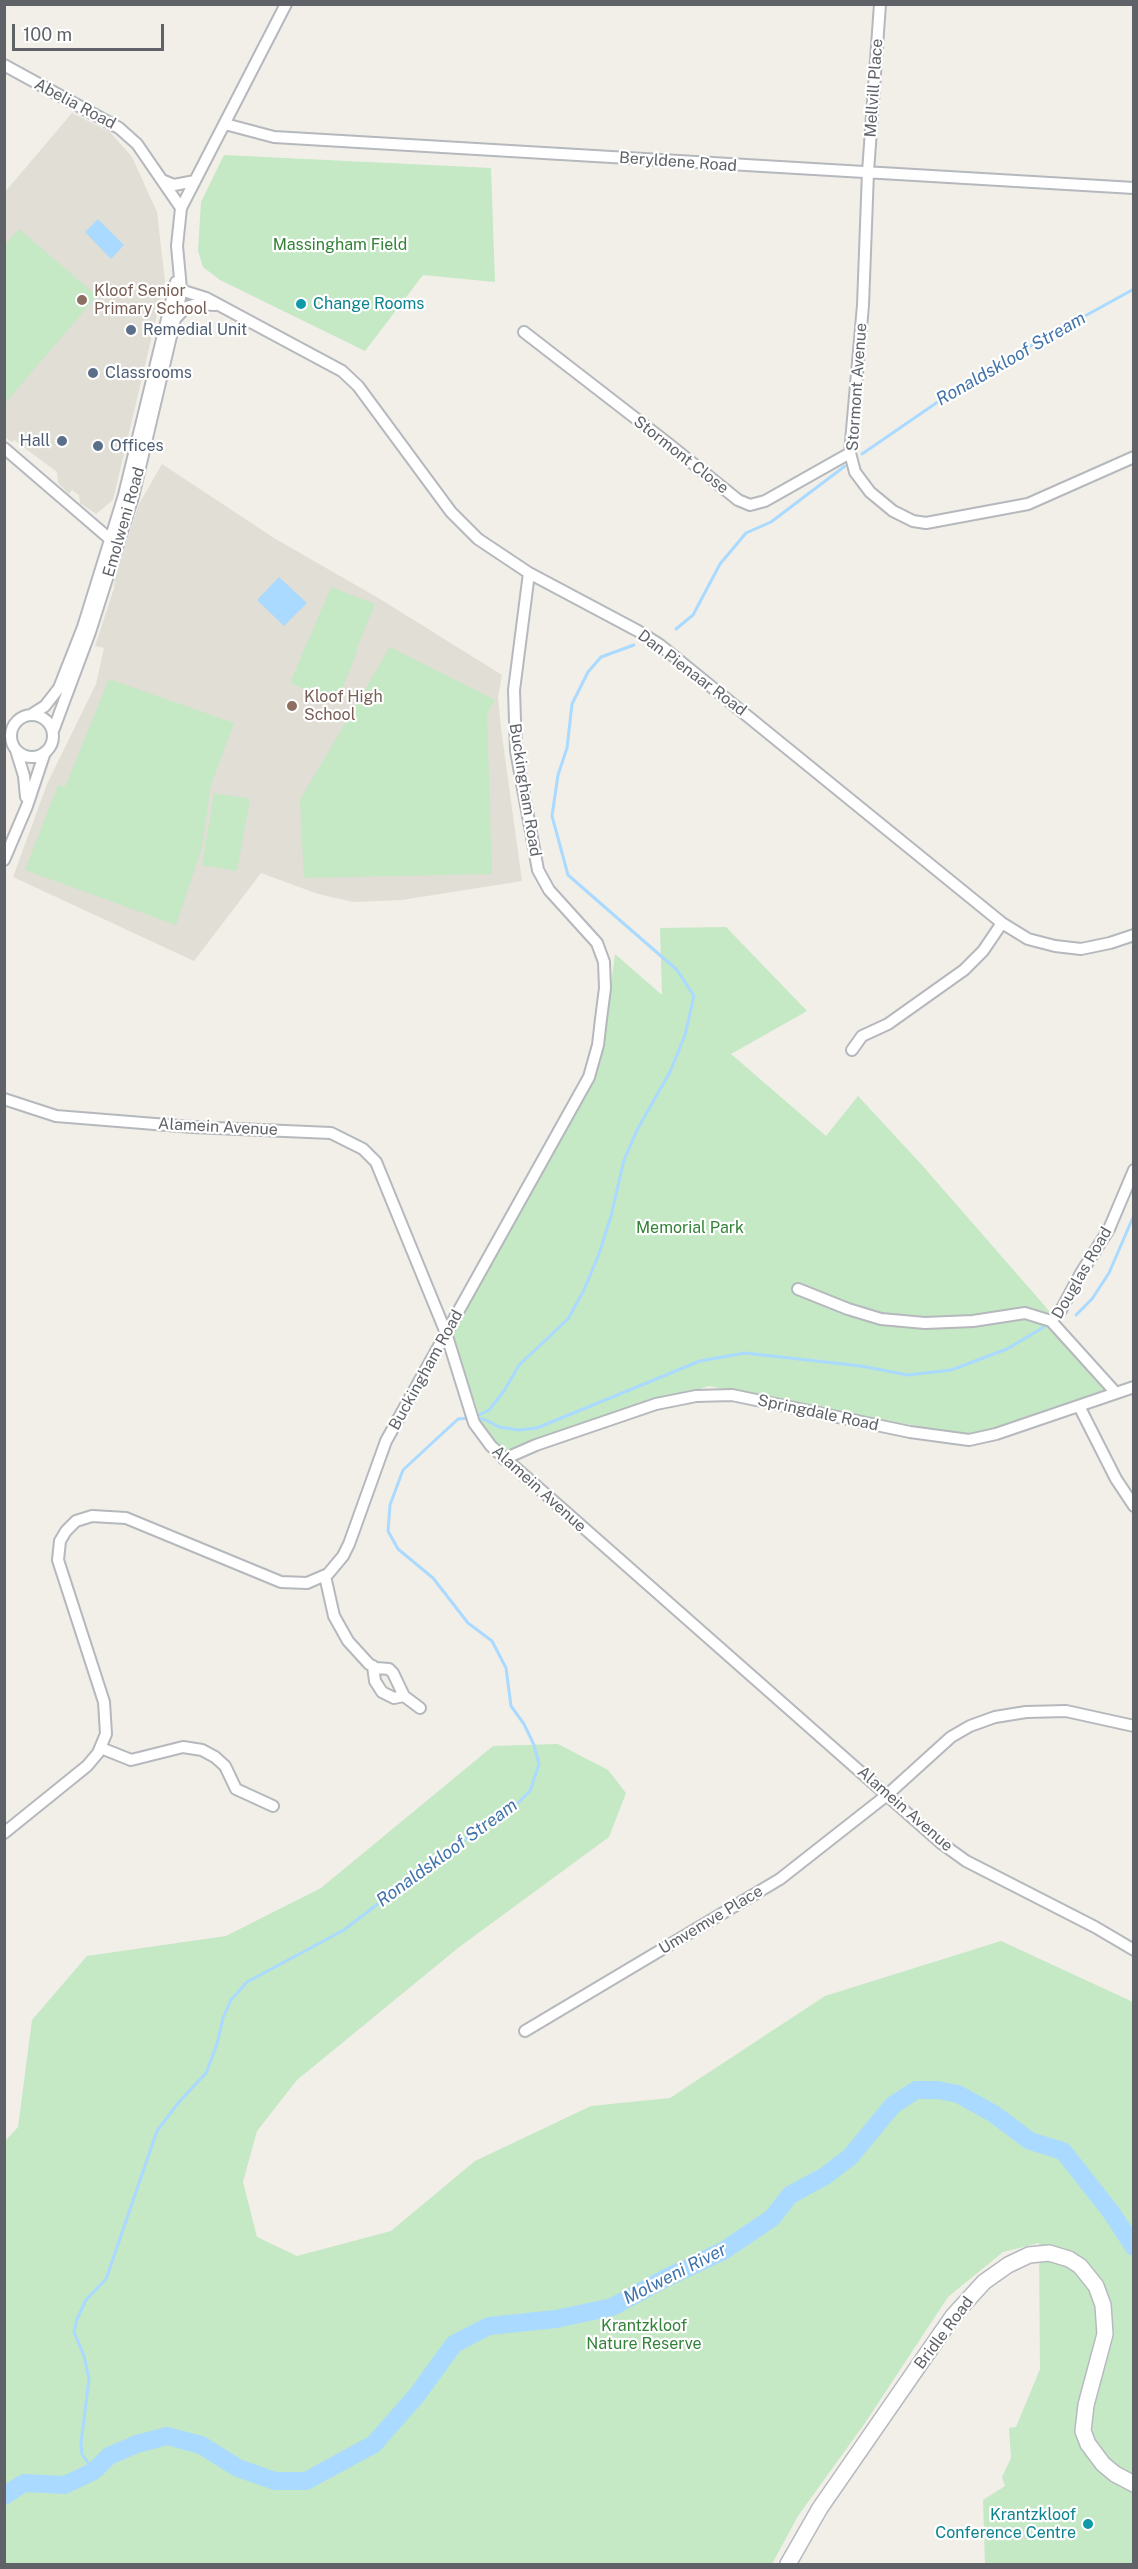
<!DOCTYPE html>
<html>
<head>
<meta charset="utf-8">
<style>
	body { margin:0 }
	#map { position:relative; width:1138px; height:2569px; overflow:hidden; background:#f1efe8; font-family:"Public Sans",sans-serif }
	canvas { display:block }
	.frame { position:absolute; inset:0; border:6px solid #5f6368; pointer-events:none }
	.scale { position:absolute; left:12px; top:24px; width:152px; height:27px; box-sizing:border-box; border:3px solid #5f6368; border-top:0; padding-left:8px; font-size:18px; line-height:21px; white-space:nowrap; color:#5f6368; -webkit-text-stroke:4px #fff; paint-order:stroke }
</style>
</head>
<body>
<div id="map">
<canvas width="1138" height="2569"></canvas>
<div class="frame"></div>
<div class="scale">100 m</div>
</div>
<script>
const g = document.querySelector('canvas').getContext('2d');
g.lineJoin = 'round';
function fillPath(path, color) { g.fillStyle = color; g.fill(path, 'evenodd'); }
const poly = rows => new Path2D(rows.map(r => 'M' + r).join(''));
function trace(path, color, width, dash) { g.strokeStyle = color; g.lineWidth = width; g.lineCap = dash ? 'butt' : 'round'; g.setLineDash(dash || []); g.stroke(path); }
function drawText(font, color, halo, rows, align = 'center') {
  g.font = font + ' "Public Sans",sans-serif'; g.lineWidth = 4.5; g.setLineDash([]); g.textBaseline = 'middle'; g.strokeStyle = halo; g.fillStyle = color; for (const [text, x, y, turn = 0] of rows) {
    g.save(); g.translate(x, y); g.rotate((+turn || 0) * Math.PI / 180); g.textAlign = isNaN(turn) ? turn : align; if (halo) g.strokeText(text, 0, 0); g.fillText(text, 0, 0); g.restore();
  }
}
fillPath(poly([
	[72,113,110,132,132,157,157,212,165,281,113,500,96,514,80,503,79,495,72,490,69,494,58,483,57,472,14,440,12,442,5,437,5,192],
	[162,464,274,538,380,599,502,675,498,697,501,728,522,881,402,900,353,902,318,894,261,873,194,961,13,877,47,784,96,684,104,648,95,646,114,588,115,576,139,504]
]), '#e1ded6');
fillPath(poly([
	[224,155,491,168,495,282,423,275,365,351,220,280,203,267,198,251,201,202],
	[19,229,97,296,5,403,5,245],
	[331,587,375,604,357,648,352,646,358,649,337,702,290,683],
	[390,647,495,700,487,714,492,874,304,878,300,800],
	[109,679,234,723,211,785,202,848,176,925,25,870,58,785,65,787],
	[214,793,250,799,237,871,202,865],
	[726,927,807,1011,731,1054,826,1136,858,1096,921,1164,1044,1305,1111,1388,974,1437,709,1386,516,1449,500,1450,490,1446,451,1333,601,1061,615,954,662,995,660,928],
	[558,1744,608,1770,626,1793,609,1837,458,1948,297,2080,257,2131,243,2182,257,2237,297,2256,391,2231,475,2161,591,2106,670,2098,825,1996,1001,1941,1133,2002,1133,2564,985,2564,983,2500,1005,2486,1002,2477,1011,2458,1009,2428,1016,2427,1040,2369,1039,2243,1003,2252,948,2297,865,2423,798,2516,772,2564,5,2564,4,2142,18,2127,32,2020,87,1956,226,1936,321,1888,493,1746]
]), '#c5e8c5');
fillPath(poly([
	[98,219,124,245,111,259,85,232],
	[279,577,307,603,284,626,257,600]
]), '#aadaff');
trace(poly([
	[862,454,974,377,1134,289],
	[676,629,693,615,720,564,746,533,771,522,845,466],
	[1076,1315,1092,1299,1109,1273,1134,1215],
	[475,1417,489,1410,504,1391,519,1365,568,1319,583,1292,599,1254,611,1216,624,1160,637,1130,670,1072,685,1035,694,996,677,970,568,875,552,816,558,775,567,748,572,704,588,672,601,657,634,645],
	[474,1418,486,1420,499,1427,518,1430,537,1428,700,1361,745,1353,861,1366,908,1375,951,1370,1007,1349,1044,1327],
	[94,2471,82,2454,81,2443,89,2379,84,2356,74,2332,77,2319,86,2300,106,2279,157,2131,179,2102,206,2073,217,2044,223,2018,231,2000,247,1982,344,1930,415,1875,472,1834,509,1812,530,1791,539,1764,534,1745,524,1724,511,1706,506,1668,492,1641,468,1623,433,1578,398,1549,388,1531,390,1505,403,1470,458,1419,469,1418]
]), '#aadaff', 3);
trace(poly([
	[4,2496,24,2483,65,2485,94,2471,109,2456,137,2444,167,2436,201,2445,238,2468,275,2481,306,2481,374,2444,417,2395,454,2344,489,2326,556,2319,612,2307,666,2278,723,2251,772,2218,790,2195,825,2176,850,2157,893,2105,916,2090,937,2090,958,2094,994,2114,1030,2141,1063,2151,1111,2212,1134,2247]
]), '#aadaff', 18);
const street = poly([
	[880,4,868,172,863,305,850,453,855,472,870,492,893,511,913,521,926,523,1028,504,1134,457],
	[4,65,119,128,137,144,181,208],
	[225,124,274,137,1134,188],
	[162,180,174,185,195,181],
	[174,288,206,298,342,371,358,386,451,512,478,539,529,573,638,631,660,645,1002,923,1028,939,1055,946,1081,949,1110,943,1134,935],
	[176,318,186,307,197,304,215,305],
	[524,332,670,445,738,500,750,505,765,501,850,453],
	[4,448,111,540],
	[31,715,45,706,59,688,83,627,124,495,176,282],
	'11 736a21 21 0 1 1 42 0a21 21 0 1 1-42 0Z',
	[53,731,90,632,133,497,180,298,181,289,177,246,181,208,286,4],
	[16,750,24,776,26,797],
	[4,860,27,806,45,752],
	[852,1050,862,1036,888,1024,964,970,983,951,1002,923],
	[4,1099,56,1116,192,1127,331,1133,363,1149,376,1162,446,1333,474,1423,491,1446,941,1843,966,1861,1095,1927,1134,1950],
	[798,1289,848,1309,881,1319,925,1323,973,1321,1025,1313,1051,1321],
	[1116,1393,1051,1321,1061,1310,1081,1273,1109,1229,1134,1170],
	[1079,1406,1116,1479,1134,1506],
	[504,1459,536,1445,656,1404,696,1396,732,1395,910,1432,969,1440,996,1434,1134,1387],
	[325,1576,334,1616,348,1641,369,1664,376,1668,389,1669,393,1673,404,1696,420,1708],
	[373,1666,375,1681,382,1692,394,1698,404,1696],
	[101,1748,131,1760,183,1747,202,1750,215,1757,225,1766,236,1789,273,1806],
	[4,1833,87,1766,98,1753,106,1734,104,1702,58,1560,60,1541,66,1531,76,1521,92,1516,126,1518,281,1582,307,1583,328,1574,343,1556,349,1544,386,1441,589,1077,598,1045,601,1019,605,988,604,962,597,943,549,890,538,870,516,751,514,690,529,573],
	[525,2031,780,1879,887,1795,951,1737,970,1726,995,1717,1026,1712,1066,1711,1134,1726]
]);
const secondary = poly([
	[788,2564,820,2508,953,2316,984,2282,1008,2265,1029,2255,1049,2253,1069,2259,1080,2266,1096,2286,1103,2305,1105,2334,1086,2405,1083,2431,1088,2444,1103,2464,1115,2474,1134,2484]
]);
trace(street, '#b5b8bc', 14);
trace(secondary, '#b6babf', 18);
trace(street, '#fff', 10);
trace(secondary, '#fff', 15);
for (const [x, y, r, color] of [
	[82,300,6,"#8d6e63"],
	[301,304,6,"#0f9aa8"],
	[131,330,6,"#5c6f8a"],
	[93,373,6,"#5c6f8a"],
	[62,441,6,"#5c6f8a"],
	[98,446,6,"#5c6f8a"],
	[292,706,6,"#8d6e63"],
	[1088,2524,6,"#0f9aa8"]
]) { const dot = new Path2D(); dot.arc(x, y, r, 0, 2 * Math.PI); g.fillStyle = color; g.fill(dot); trace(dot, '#fff', 2); }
drawText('16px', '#5f6368', '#fff', [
	["Mellvill Place",874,88,-86],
	["Abelia Road",75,104,28],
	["Beryldene Road",678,162,4],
	["Stormont Avenue",857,387,-86],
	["Stormont Close",681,455,38],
	["Emolweni Road",124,522,-74],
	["Dan Pienaar Road",692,673,37],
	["Buckingham Road",525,790,81],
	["Alamein Avenue",218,1127,3],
	["Douglas Road",1082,1273,-60],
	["Buckingham Road",426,1370,-61],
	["Springdale Road",818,1413,12],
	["Alamein Avenue",539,1489,42],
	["Alamein Avenue",905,1809,41],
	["Umvemve Place",711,1920,-31],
	["Bridle Road",944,2333,-53]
]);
drawText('16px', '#348238', '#fff', [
	["Massingham Field",340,245],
	["Memorial Park",690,1228],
	["Krantzkloof",644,2326],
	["Nature Reserve",644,2344]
]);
drawText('16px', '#785e54', '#fff', [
	["Kloof Senior",94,291],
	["Primary School",94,309],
	["Kloof High",304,697],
	["School",304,715]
], 'left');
drawText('16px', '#0d838f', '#fff', [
	["Change Rooms",313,304],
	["Krantzkloof",1076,2515,"right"],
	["Conference Centre",1076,2533,"right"]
], 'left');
drawText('16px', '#4e5e75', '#fff', [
	["Remedial Unit",143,330],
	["Classrooms",105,373],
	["Hall",50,441,"right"],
	["Offices",110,446]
], 'left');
drawText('italic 18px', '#4174aa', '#fff', [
	["Ronaldskloof Stream",1011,359,-30],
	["Ronaldskloof Stream",447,1853,-36],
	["Molweni River",675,2274,-27]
]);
</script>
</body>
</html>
